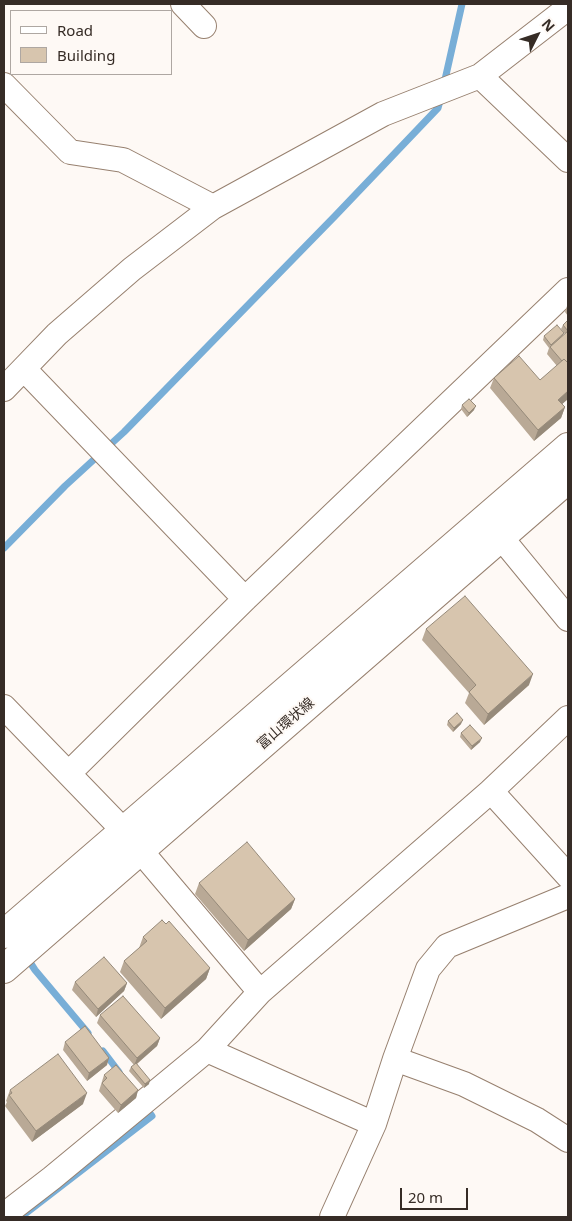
<!DOCTYPE html>
<html>
<head>
<meta charset="utf-8">
<style>
	body { margin:0 }
	#map { position:relative; width:572px; height:1221px; overflow:hidden; background:#fef9f5; font-family:"Noto Sans",sans-serif }
	canvas { display:block }
	.frame { position:absolute; inset:0; border:5px solid #362c26; pointer-events:none }
	.legend { position:absolute; left:10px; top:10px; width:162px; height:65px; box-sizing:border-box; background:#fef9f5; border:1px solid #aea7a2; margin:0; padding:6px 9px; list-style:none; font-size:15px; color:#362c26 }
	.legend li { display:flex; align-items:center; gap:10px; height:25px }
	.legend b { width:25px; border:1px solid #aea7a2 }
	.north { position:absolute; left:512px; top:10px; width:50px; height:50px; -webkit-text-stroke:4px #fef9f5; paint-order:stroke; rotate:49deg; font-size:14px; font-weight:700; line-height:20px; text-align:center; color:#362c26 }
	.north::after { content:''; display:block; margin:auto; width:18px; height:22px; background:#362c26; clip-path:polygon(50% 0,100% 100%,50% 72%,0 100%) }
	.scale { position:absolute; left:400px; top:1188px; width:68px; height:22px; box-sizing:border-box; border:2px solid #362c26; border-top:0; padding-left:6px; font-size:15px; line-height:18px; white-space:nowrap; color:#362c26; -webkit-text-stroke:4px #fef9f5; paint-order:stroke }
</style>
</head>
<body>
<div id="map">
<canvas width="572" height="1221"></canvas>
<div class="frame"></div>
<ul class="legend">
<li><b style="height:6px;background:#fff"></b>Road</li>
<li><b style="height:14px;background:#d7c5ae"></b>Building</li>
</ul>
<div class="north">N</div>
<div class="scale">20 m</div>
</div>
<script>
const g = document.querySelector('canvas').getContext('2d');
g.lineJoin = 'round';
const poly = rows => new Path2D(rows.map(r => 'M' + r).join(''));
function trace(path, color, width, dash) { g.strokeStyle = color; g.lineWidth = width; g.lineCap = dash ? 'butt' : 'round'; g.setLineDash(dash || []); g.stroke(path); }
function fillPath(path, color) { g.fillStyle = color; g.fill(path, 'evenodd'); }
function drawText(font, color, halo, rows, align = 'center') {
  g.font = font + ' "Noto Sans","Noto Sans JP",sans-serif'; g.lineWidth = 4; g.setLineDash([]); g.textBaseline = 'middle'; g.strokeStyle = halo; g.fillStyle = color; for (const [text, x, y, turn = 0] of rows) {
    g.save(); g.translate(x, y); g.rotate((+turn || 0) * Math.PI / 180); g.textAlign = isNaN(turn) ? turn : align; if (halo) g.strokeText(text, 0, 0); g.fillText(text, 0, 0); g.restore();
  }
}
trace(poly([
	[444,84,462,4],
	[4,548,65,486,124,432,335,216,438,108,441,97],
	[26,956,35,970,88,1033],
	[103,1051,119,1072],
	[21,1217,152,1116,144,1105]
]), '#78aed7', 7);
const minor = poly([
	[183,4,204,26],
	[480,76,568,160],
	[4,85,70,152,123,160,213,207],
	[24,369,245,599],
	[4,389,57,334,132,269,213,207,383,114,480,76,568,8],
	[490,524,568,619],
	[4,707,123,830,260,992],
	[69,773,245,599,568,290],
	[491,791,568,876],
	[207,1050,374,1124],
	[395,1059,464,1084,537,1120,568,1140],
	[4,1215,52,1178,207,1050,260,992,491,791,568,718],
	[332,1217,374,1124,395,1059,428,969,447,946,568,896]
]);
const primary = poly([
	[4,934,568,447],
	[4,969,568,479]
]);
trace(minor, '#97806f', 26);
trace(primary, '#97806f', 30);
trace(minor, '#fff', 24);
trace(primary, '#fff', 28);
fillPath(poly([
	[568,303,568,316,565,312],
	[568,320,568,399,562,404,565,407,561,418,534,441,490,388,494,378,540,380,557,366,547,354,549,348,543,340,544,336,564,333,563,336,565,334,561,329,563,325],
	[462,405,474,410,467,417,461,409],
	[426,629,529,685,484,725,465,703,469,693,422,640],
	[448,721,461,724,453,732,447,725],
	[461,733,480,742,471,750,460,737],
	[199,883,295,899,291,909,244,951,195,894],
	[166,924,210,968,206,979,161,1019,120,972,124,961,139,948,143,937],
	[75,982,127,983,124,991,96,1017,72,990],
	[100,1015,160,1038,157,1046,137,1064,149,1084,144,1088,129,1071,131,1067,134,1065,97,1023],
	[65,1042,107,1065,87,1081,63,1050],
	[104,1075,138,1090,136,1098,118,1113,99,1091],
	[10,1090,83,1104,32,1142,5,1106,7,1102,6,1101]
]), '#b9a996');
fillPath(poly([
	[568,391,568,399,554,411,558,400],
	[476,406,474,410,467,417,469,413],
	[565,407,561,418,534,441,538,430],
	[533,674,529,685,484,725,488,714],
	[463,720,461,724,453,732,454,728],
	[482,738,480,742,471,750,472,746],
	[295,899,291,909,244,951,248,940],
	[210,968,206,979,161,1019,165,1008],
	[127,983,124,991,96,1017,98,1009],
	[160,1038,157,1046,134,1066,137,1058],
	[109,1058,107,1065,87,1081,89,1073],
	[150,1080,149,1084,144,1088,145,1084],
	[138,1090,136,1098,118,1113,121,1105],
	[87,1093,83,1104,32,1142,36,1131]
]), '#968a7a');
const building = poly([
	[568,320,568,331,563,325,568,320],
	[557,325,564,333,551,345,544,336,557,325],
	[568,331,568,363,564,359,562,361,550,347,568,331],
	[519,356,540,380,564,359,568,363,568,391,558,400,565,407,538,430,494,378,519,356],
	[469,399,476,406,469,413,462,405,469,399],
	[465,596,533,674,488,714,469,692,476,685,426,629,465,596],
	[457,713,463,720,454,728,448,721,457,713],
	[470,725,482,738,472,746,461,733,470,725],
	[247,842,295,899,248,940,199,883,247,842],
	[162,920,166,924,169,921,210,968,165,1008,124,961,147,941,143,937,162,920],
	[104,957,127,983,98,1009,75,982,104,957],
	[123,996,160,1038,137,1058,100,1015,123,996],
	[85,1026,109,1058,89,1073,65,1042,85,1026],
	[58,1054,87,1093,36,1131,9,1095,12,1093,10,1090,58,1054],
	[136,1063,150,1080,145,1084,131,1067,136,1063],
	[116,1065,138,1090,121,1105,102,1083,107,1078,104,1075,116,1065]
]);
fillPath(building, '#d7c5ae');
trace(building, '#968a7a', 1);
drawText('14px', '#362c26', '#fef9f5', [
	["富山環状線",286,724,-41]
]);
</script>
</body>
</html>
